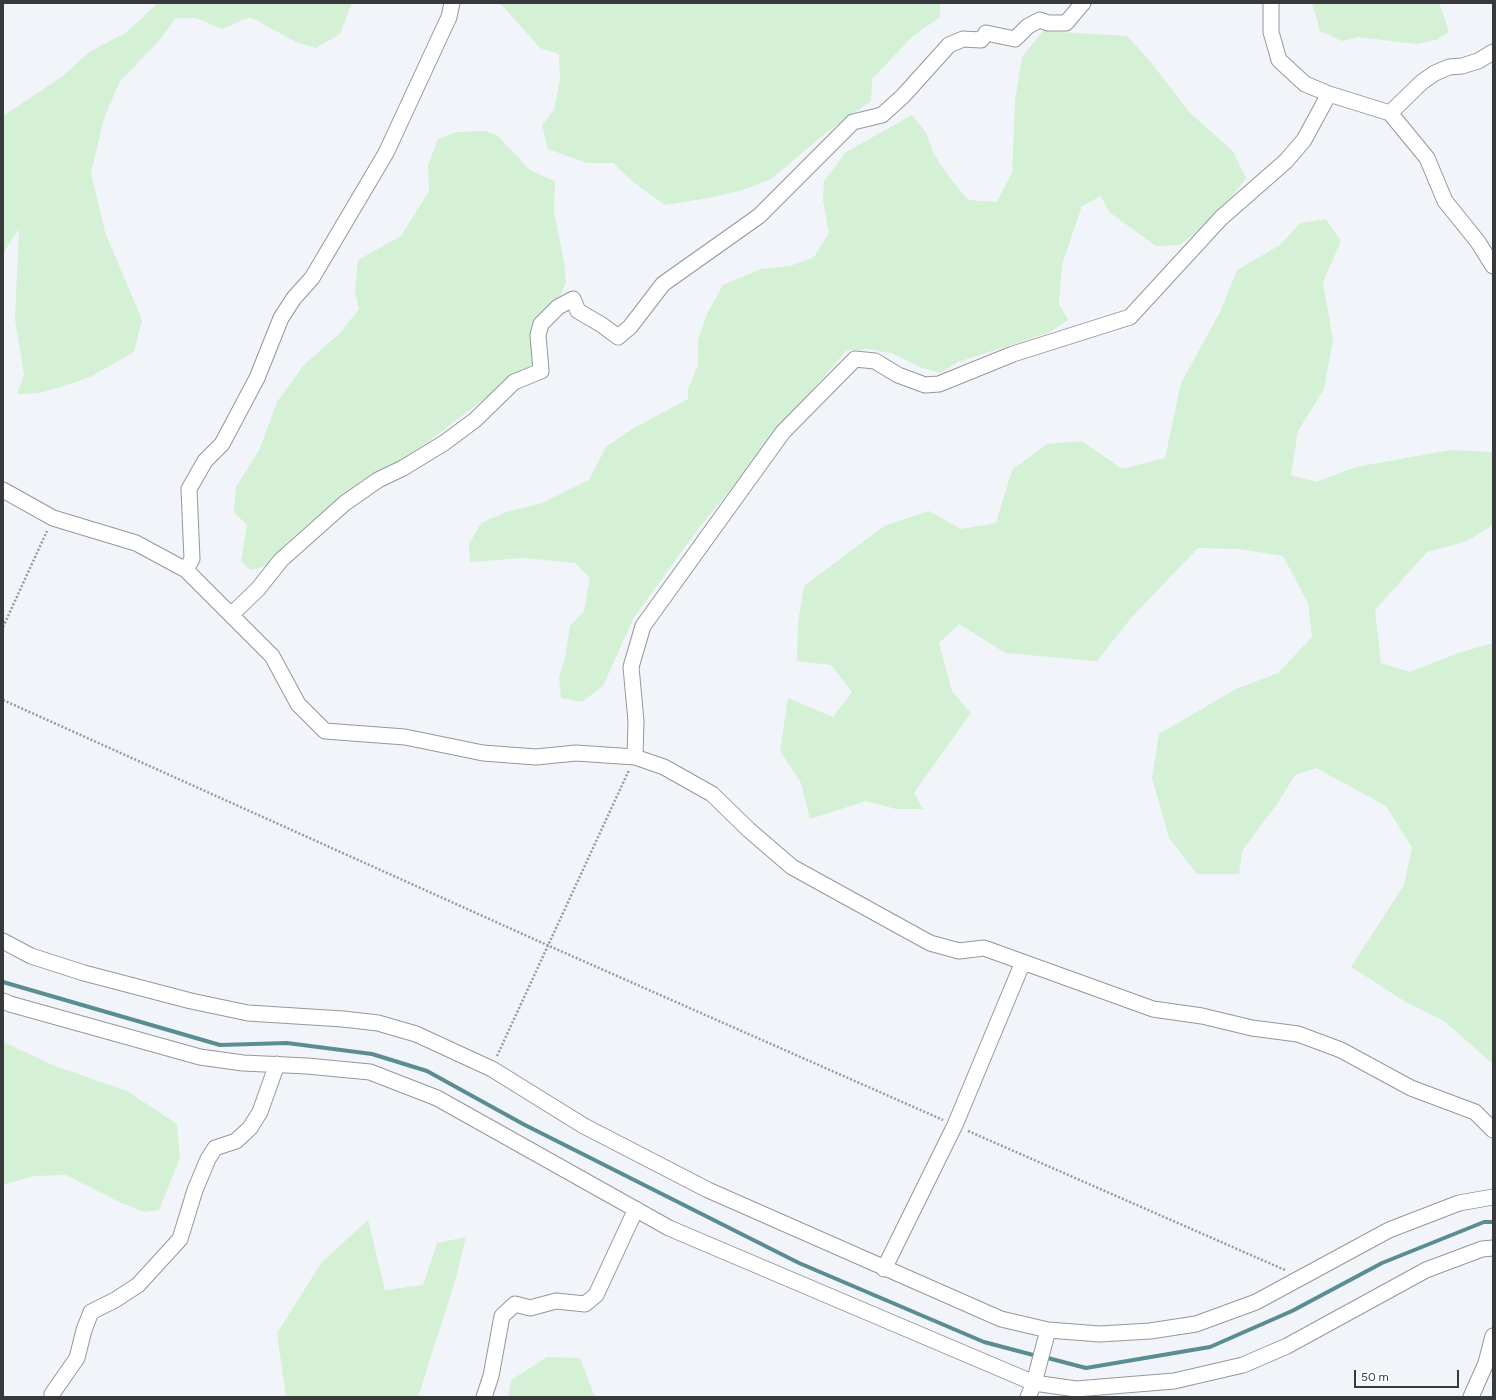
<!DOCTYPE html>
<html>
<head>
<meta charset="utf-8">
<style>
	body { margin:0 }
	#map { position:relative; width:1496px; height:1400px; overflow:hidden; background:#f1f5fa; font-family:Figtree,sans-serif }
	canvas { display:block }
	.frame { position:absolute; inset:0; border:4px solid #38393b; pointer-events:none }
	.scale { position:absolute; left:1354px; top:1370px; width:105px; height:18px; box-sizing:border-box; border:2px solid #38393b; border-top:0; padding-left:5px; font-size:12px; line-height:14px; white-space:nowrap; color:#38393b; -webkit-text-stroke:3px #fff; paint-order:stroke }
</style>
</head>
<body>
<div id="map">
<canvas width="1496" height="1400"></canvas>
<div class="frame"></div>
<div class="scale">50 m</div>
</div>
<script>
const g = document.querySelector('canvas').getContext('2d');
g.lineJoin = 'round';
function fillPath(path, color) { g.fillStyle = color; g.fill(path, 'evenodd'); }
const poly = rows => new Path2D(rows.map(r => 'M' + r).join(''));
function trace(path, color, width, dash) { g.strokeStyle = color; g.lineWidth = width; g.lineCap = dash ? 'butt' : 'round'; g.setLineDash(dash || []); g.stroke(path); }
fillPath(poly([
	[158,3,352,3,340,34,316,48,296,42,250,17,222,29,196,18,176,18,158,42,120,81,104,118,91,173,105,232,142,320,134,352,90,377,64,386,39,393,17,394,24,375,15,319,19,229,3,253,3,116,63,76,89,52,127,32],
	[500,3,940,3,940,17,912,37,872,79,871,101,827,132,771,179,743,190,709,198,665,205,632,181,613,163,587,163,548,149,542,125,554,110,560,79,559,54,540,48],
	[1312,3,1439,3,1449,32,1436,40,1416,44,1358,37,1342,41,1320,31],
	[1043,31,1127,36,1149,60,1190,113,1233,151,1246,178,1233,195,1202,227,1180,245,1156,246,1109,212,1101,196,1082,206,1062,264,1059,304,1068,320,1050,332,958,362,940,373,920,367,891,353,867,349,846,351,815,387,702,524,672,565,633,619,603,686,582,702,561,698,559,677,565,658,570,626,584,611,590,578,575,563,524,558,470,562,469,544,481,523,506,512,542,503,589,480,606,447,632,429,688,399,688,389,698,365,698,340,707,314,723,285,761,269,790,266,814,257,829,233,823,200,824,181,846,152,912,115,926,133,934,154,947,174,968,200,997,202,1012,173,1015,101,1022,57],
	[485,131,498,136,530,170,555,181,554,211,564,263,566,281,561,295,545,312,532,340,532,365,504,380,488,396,425,444,400,461,364,479,300,531,278,551,266,566,250,570,241,561,247,525,234,512,236,487,260,448,277,402,303,366,340,333,359,309,355,291,358,260,401,236,429,191,428,165,438,139,457,132],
	[1326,219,1341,241,1323,282,1333,340,1324,389,1298,431,1291,475,1316,482,1356,467,1450,450,1493,452,1493,525,1467,541,1427,552,1375,610,1381,663,1410,672,1458,653,1493,643,1493,1064,1444,1021,1409,1004,1351,967,1404,885,1412,848,1386,806,1316,768,1295,775,1279,801,1242,851,1239,874,1197,874,1169,838,1152,778,1159,734,1236,689,1278,673,1312,637,1308,603,1283,556,1239,549,1198,548,1131,618,1097,661,1005,653,959,624,939,643,952,691,971,713,914,793,923,809,896,809,866,801,810,819,801,783,780,751,788,698,833,717,852,692,831,665,797,661,798,622,804,586,884,526,929,511,961,529,996,523,1012,470,1047,444,1082,441,1122,469,1165,458,1181,383,1220,312,1237,270,1280,245,1300,223],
	[3,1042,55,1066,127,1091,177,1124,180,1158,159,1210,144,1212,119,1202,66,1175,34,1176,3,1185],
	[368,1220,385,1290,423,1285,437,1243,466,1237,456,1278,418,1397,286,1397,277,1333,322,1262],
	[547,1357,580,1358,595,1397,508,1397,511,1380]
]), '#d4f0d5');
trace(poly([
	[3,982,220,1045,287,1043,372,1054,427,1071,523,1124,799,1263,984,1342,1037,1356],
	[1044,1357,1086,1368,1210,1347,1292,1311,1382,1263,1484,1222,1493,1222]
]), '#598d92', 4);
const minor = poly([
	[1271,3,1271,32,1279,60,1305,84,1329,94,1390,113,1427,158,1445,201,1478,242,1493,266],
	[1390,113,1422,82,1435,73,1449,67,1462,66,1478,61,1493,52],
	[3,490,53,518,136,543,186,570,272,656,298,704,325,731,405,737,483,753,536,757,576,753,635,757,664,767,712,794,749,830,792,867,930,943,959,951,984,948,1153,1009,1202,1016,1252,1028,1298,1034,1341,1050,1411,1088,1475,1112,1493,1130],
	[186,570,192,559,189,489,205,461,222,444,257,378,281,318,294,298,312,278,386,153,449,17,452,3],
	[231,615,258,589,281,560,345,503,378,480,403,468,444,443,475,420,514,382,541,371,538,335,541,324,558,307,573,299,578,311,602,325,618,337,630,327,663,284,759,216,853,122,882,115,903,96,949,45,963,39,981,40,986,33,1015,39,1028,26,1040,20,1048,23,1066,23,1083,3],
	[635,757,636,721,631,667,643,626,783,432,855,359,875,361,898,375,925,385,939,384,1013,354,1130,317,1221,218,1286,161,1304,140,1329,94],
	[3,941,31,956,84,973,191,1001,248,1013,343,1019,378,1023,416,1034,492,1069,584,1126,708,1190,1001,1319,1048,1330,1100,1334,1150,1331,1196,1324,1256,1302,1389,1230,1459,1203,1493,1197],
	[3,1001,10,1004,200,1057,243,1063,307,1066,370,1072,437,1098,669,1228,1034,1383,1076,1389,1174,1381,1243,1365,1287,1346,1426,1270,1482,1249,1493,1248],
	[884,1269,955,1125,1023,962],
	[52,1397,52,1394,77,1358,84,1330,91,1312,115,1300,138,1285,180,1239,195,1190,208,1159,215,1148,236,1141,250,1128,260,1112,277,1064],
	[484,1397,491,1376,502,1316,515,1304,530,1308,556,1301,585,1304,596,1295,636,1209],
	[1028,1397,1034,1383,1048,1330],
	[1471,1397,1486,1363,1493,1336]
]);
trace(minor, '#94979c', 17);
trace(poly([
	[3,627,47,531],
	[3,700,547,945,943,1120],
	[497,1056,629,770],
	[968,1131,1285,1270]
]), '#989b9e', 2.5, [2, 2]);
trace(minor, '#fff', 15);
</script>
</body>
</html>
